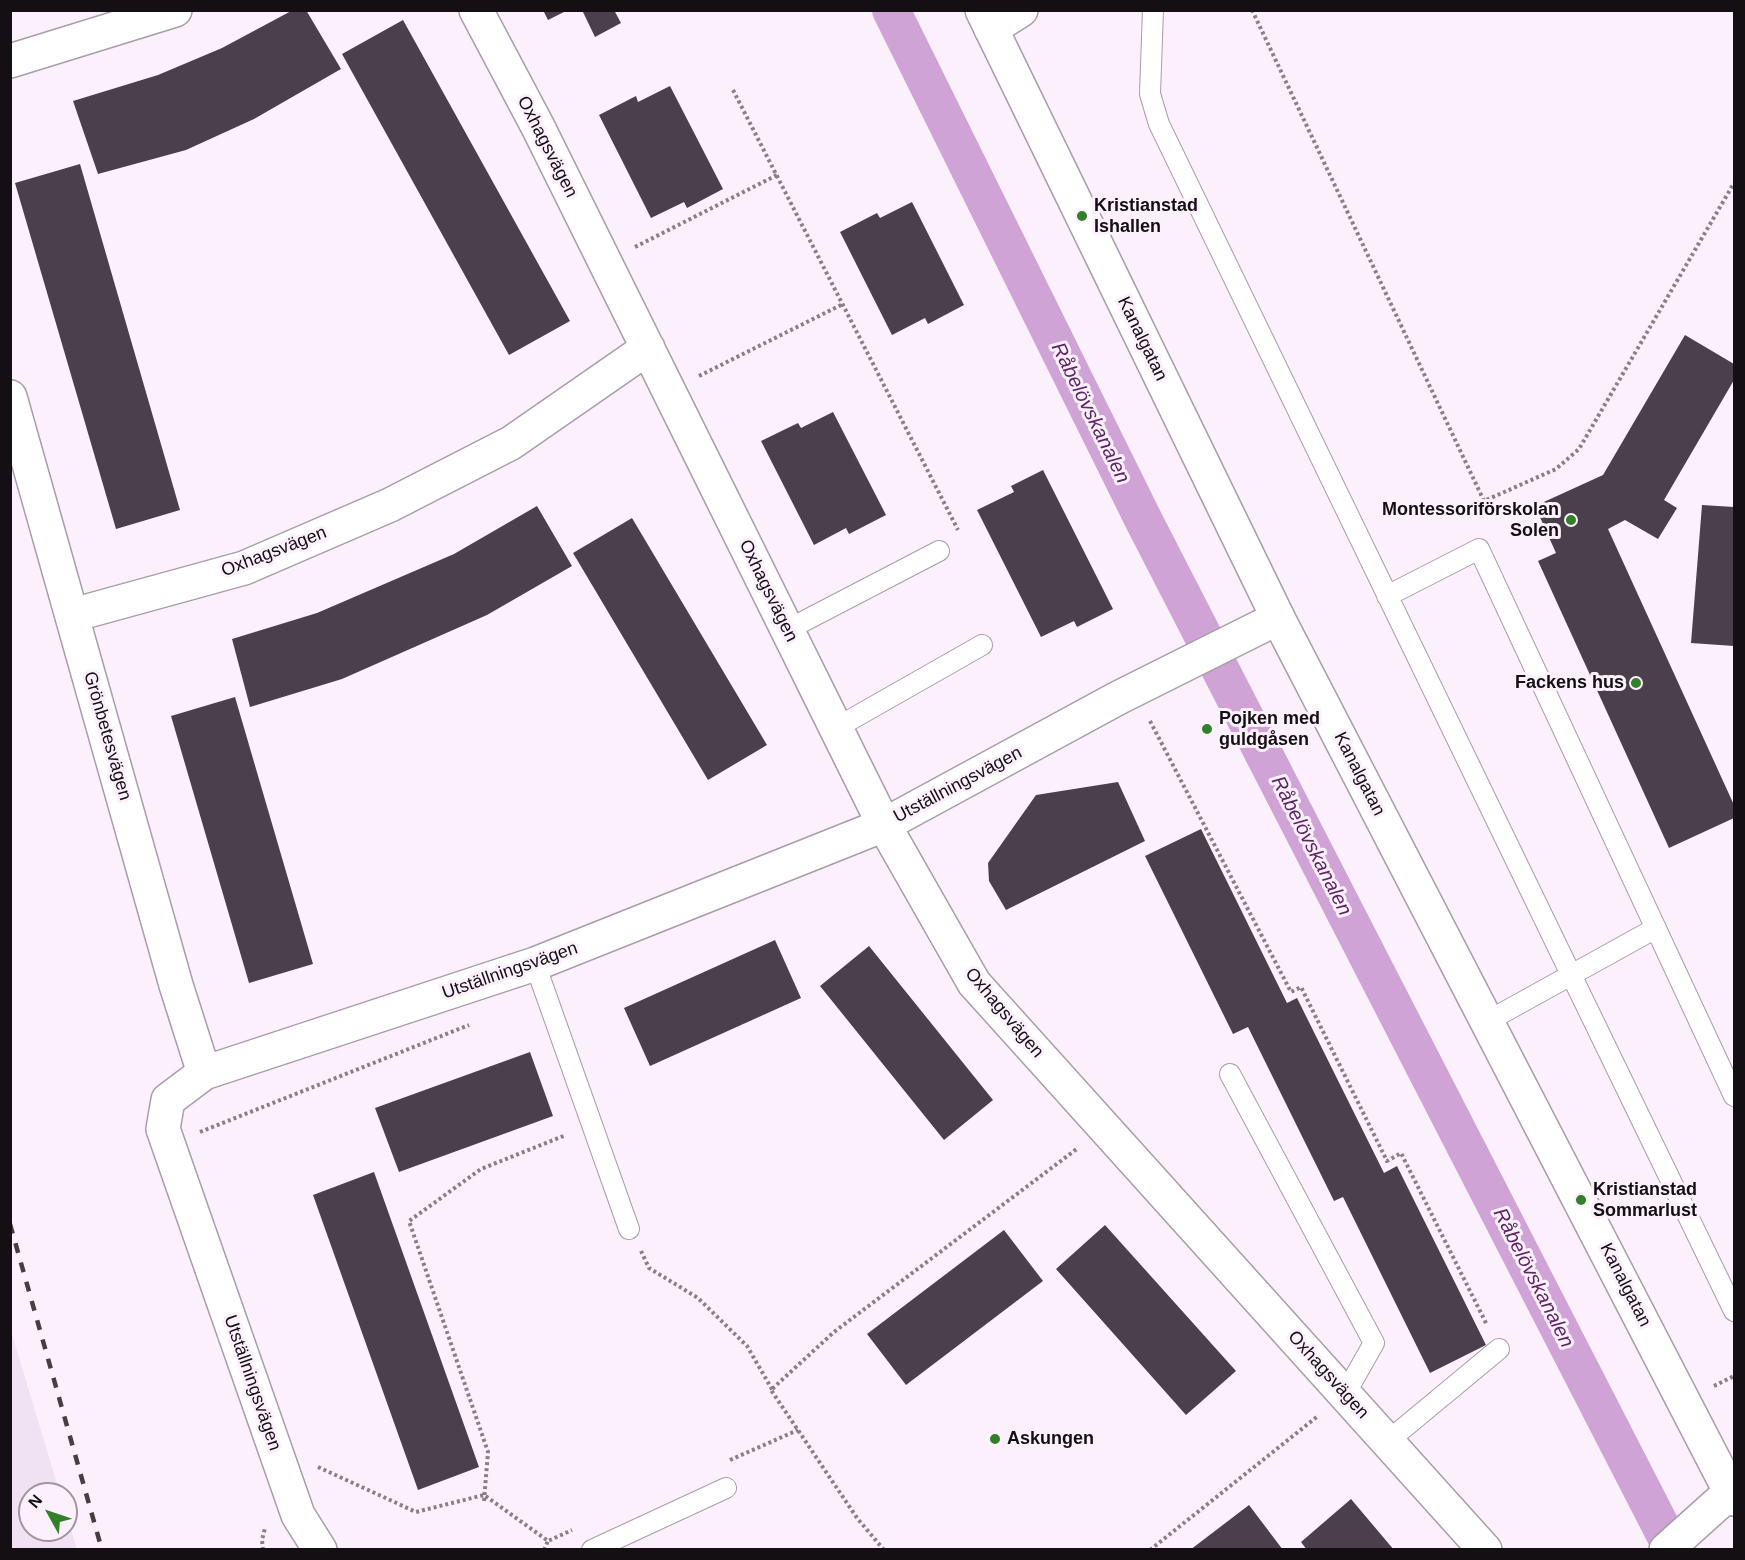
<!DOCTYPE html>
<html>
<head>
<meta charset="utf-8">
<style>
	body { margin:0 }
	#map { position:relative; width:1745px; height:1560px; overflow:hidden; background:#fcf0fd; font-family:Arial,sans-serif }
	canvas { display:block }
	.frame { position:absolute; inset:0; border:12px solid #130f13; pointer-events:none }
	.north { position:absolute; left:18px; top:1482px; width:60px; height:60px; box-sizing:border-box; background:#fcf0fd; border:2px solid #9f969f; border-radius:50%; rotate:310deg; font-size:16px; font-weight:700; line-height:24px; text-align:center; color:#130f13 }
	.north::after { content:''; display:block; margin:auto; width:21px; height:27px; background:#32802a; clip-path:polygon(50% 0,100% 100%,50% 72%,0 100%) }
</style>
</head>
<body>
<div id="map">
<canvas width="1745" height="1560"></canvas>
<div class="frame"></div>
<div class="north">N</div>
</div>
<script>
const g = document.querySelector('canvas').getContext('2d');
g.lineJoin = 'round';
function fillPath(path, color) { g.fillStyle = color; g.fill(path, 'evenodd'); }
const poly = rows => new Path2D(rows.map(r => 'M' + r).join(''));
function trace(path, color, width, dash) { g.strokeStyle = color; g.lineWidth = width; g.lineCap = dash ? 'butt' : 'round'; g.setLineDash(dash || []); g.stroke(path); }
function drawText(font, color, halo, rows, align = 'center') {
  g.font = font + ' Arial,sans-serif'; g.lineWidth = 6; g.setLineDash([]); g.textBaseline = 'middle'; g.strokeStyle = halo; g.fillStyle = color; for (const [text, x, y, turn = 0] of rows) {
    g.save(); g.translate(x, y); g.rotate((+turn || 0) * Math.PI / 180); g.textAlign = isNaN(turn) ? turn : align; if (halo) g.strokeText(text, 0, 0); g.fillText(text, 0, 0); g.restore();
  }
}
fillPath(poly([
	[11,1331,60,1494,30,1494,30,1530,66,1530,66,1514,77,1549,11,1549]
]), '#f0e1f3');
trace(poly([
	[891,10,1144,521,1673,1550]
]), '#d0a3d7', 38);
fillPath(poly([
	[293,10,306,10,341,69,254,119,186,150,98,174,73,101,158,75,222,48],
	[543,10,568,10,548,20],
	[582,10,614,10,621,23,595,37],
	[403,20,570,321,509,355,342,54],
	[670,86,723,189,687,208,684,202,651,218,599,115,636,96,638,102],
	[80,164,180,510,116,529,15,183],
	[912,202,964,305,928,324,925,318,892,335,840,232,877,213,880,218],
	[1685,335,1734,364,1734,380,1664,500,1677,508,1658,539,1625,520,1608,529,1734,805,1734,818,1669,848,1538,561,1556,553,1535,506,1603,475],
	[833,412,886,515,849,534,846,528,814,545,761,441,798,423,801,428],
	[1043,470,1113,609,1077,627,1074,621,1041,637,977,510,1014,492,1011,486],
	[1702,505,1734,507,1734,646,1691,643],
	[537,506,572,566,487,615,342,679,250,707,232,639,317,613,454,554],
	[632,518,767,745,708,780,573,553],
	[235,697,313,964,249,983,171,716],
	[1118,782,1145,841,1006,910,989,881,988,863,1036,795],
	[1201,829,1287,1003,1297,998,1384,1173,1397,1166,1486,1345,1430,1373,1343,1197,1334,1201,1248,1027,1233,1034,1145,856],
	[775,940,801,998,650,1066,624,1008],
	[869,946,993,1100,944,1140,820,986],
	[530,1052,553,1116,399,1172,375,1108],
	[374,1172,479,1467,418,1490,313,1195],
	[1105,1225,1236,1371,1186,1415,1056,1269],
	[1004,1230,1043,1281,906,1385,867,1334],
	[1351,1499,1394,1550,1307,1550,1301,1542],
	[1249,1505,1283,1550,1190,1550]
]), '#49404b');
const service = poly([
	[1153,10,1150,94,1159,124,1734,1311],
	[1387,596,1479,549,1734,1096],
	[787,630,939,551],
	[836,728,982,645],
	[535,964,629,1229],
	[1488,1021,1656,928],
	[1230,1074,1374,1343,1345,1394],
	[1388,1441,1499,1349],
	[592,1550,726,1488]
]);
const minor = poly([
	[476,10,538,127,884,825,974,983,1485,1550],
	[991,29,1021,10],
	[10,61,175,10],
	[10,397,176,985,204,1073],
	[73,615,244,568,390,505,511,443,648,348],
	[320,1550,298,1515,163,1129,168,1100,204,1073,535,964,884,825,1118,698,1278,618],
	[1666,1550,1734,1489]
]);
const tertiary = poly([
	[982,10,1278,618,1734,1499]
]);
trace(service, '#a89daa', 22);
trace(minor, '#a89daa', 36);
trace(tertiary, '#a89daa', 36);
trace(poly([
	[1252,10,1484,501,1556,469,1579,449,1734,183],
	[733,90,958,530],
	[635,247,777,175],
	[699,376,843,304],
	[1150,721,1291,992,1301,987,1387,1161,1401,1153,1487,1325],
	[200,1132,469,1025],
	[641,1251,649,1268,698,1298,747,1346,773,1391],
	[1714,1386,1734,1376],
	[730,1460,798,1430],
	[318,1467,416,1512,484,1495,548,1541,572,1530],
	[484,1501,488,1452,409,1221,481,1169,566,1135],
	[263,1550,262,1540,265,1528],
	[544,1550,548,1541],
	[884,1550,857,1518,771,1390,834,1332,1078,1148],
	[1150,1550,1318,1416]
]), '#888089', 4, [3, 3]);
trace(service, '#fff', 20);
trace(minor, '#fff', 33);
trace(tertiary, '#fff', 33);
trace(poly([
	[10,1224,102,1550]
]), '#453f45', 4.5, [10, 10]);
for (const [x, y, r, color] of [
	[1082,216,6,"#32802a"],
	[1571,520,6,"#32802a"],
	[1636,683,6,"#32802a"],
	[1207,729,6,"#32802a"],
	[1581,1200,6,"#32802a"],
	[995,1439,6,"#32802a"]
]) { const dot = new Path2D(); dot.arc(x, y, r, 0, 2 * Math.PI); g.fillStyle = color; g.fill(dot); trace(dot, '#fcf0fd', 2); }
drawText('18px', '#130f13', '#fcf0fd', [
	["Oxhagsvägen",547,147,63],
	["Kanalgatan",1142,339,64],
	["Oxhagsvägen",274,552,-21],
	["Oxhagsvägen",768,591,64],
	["Grönbetesvägen",107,736,74],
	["Kanalgatan",1359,774,63],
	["Utställningsvägen",958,785,-28],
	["Utställningsvägen",510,971,-19],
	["Oxhagsvägen",1004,1013,50],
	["Kanalgatan",1625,1285,63],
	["Oxhagsvägen",1328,1375,48],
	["Utställningsvägen",252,1383,71]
]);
drawText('bold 18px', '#130f13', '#fcf0fd', [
	["Kristianstad",1094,206],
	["Ishallen",1094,227],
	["Montessoriförskolan",1559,510,"right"],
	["Solen",1559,531,"right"],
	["Fackens hus",1624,683,"right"],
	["Pojken med",1219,719],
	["guldgåsen",1219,740],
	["Kristianstad",1593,1190],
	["Sommarlust",1593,1211],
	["Askungen",1007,1439]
], 'left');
drawText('italic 20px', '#5c2665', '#fcf0fd', [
	["Råbelövskanalen",1090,413,64],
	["Råbelövskanalen",1311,846,63],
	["Råbelövskanalen",1533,1278,63]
]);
</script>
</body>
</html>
